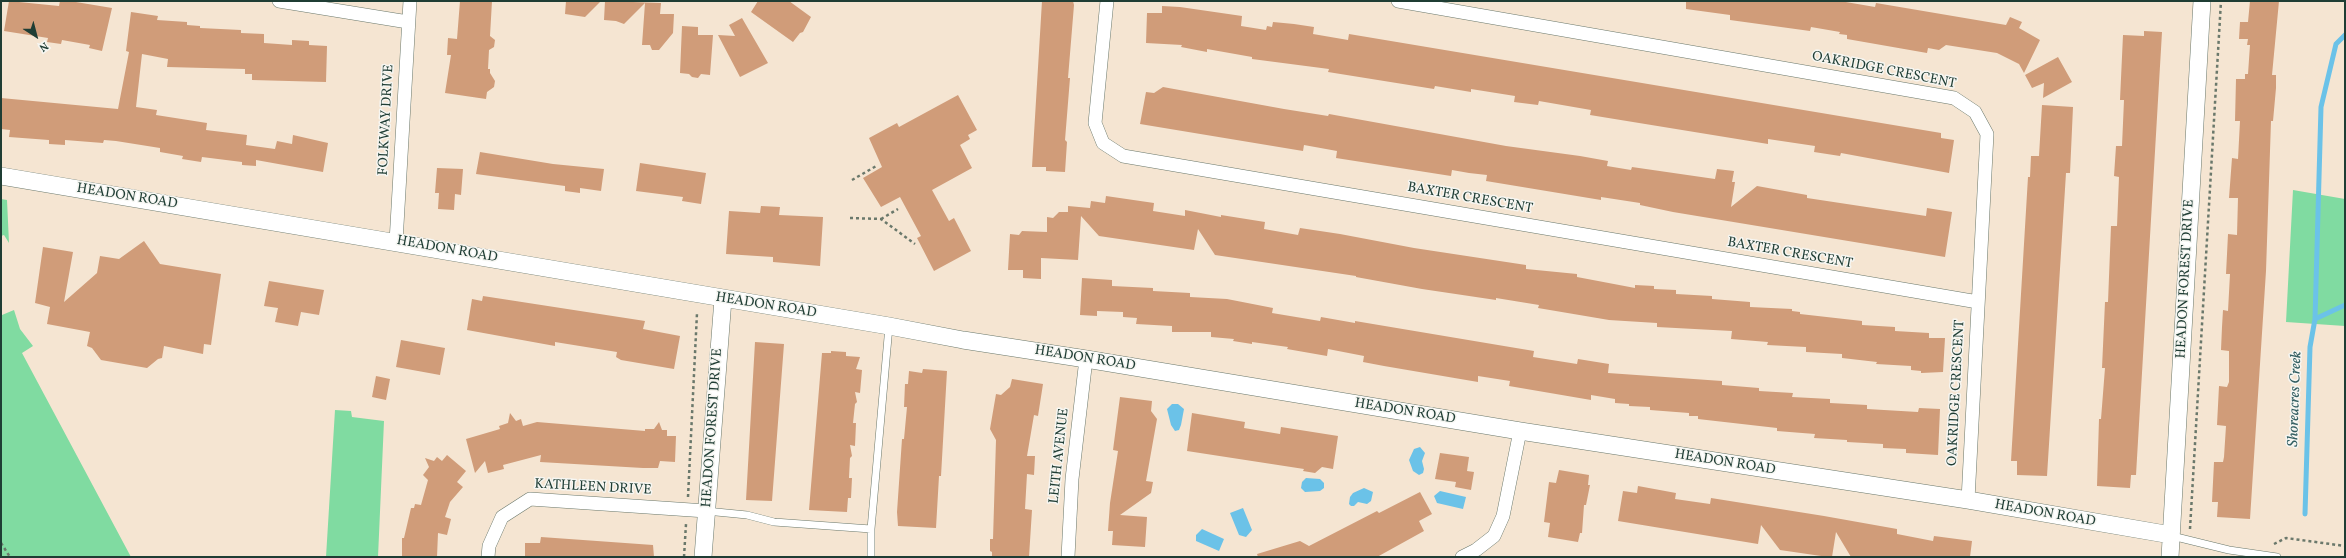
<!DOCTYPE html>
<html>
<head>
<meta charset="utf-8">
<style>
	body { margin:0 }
	#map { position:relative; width:2346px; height:558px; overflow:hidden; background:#f5e5d2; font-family:Vollkorn,serif }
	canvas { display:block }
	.frame { position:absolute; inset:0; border:2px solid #1f3d34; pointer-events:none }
	.north { position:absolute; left:16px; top:16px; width:40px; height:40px; -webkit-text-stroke:3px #f6f6f2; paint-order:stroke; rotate:144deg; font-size:11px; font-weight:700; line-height:16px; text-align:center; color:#1f3d34 }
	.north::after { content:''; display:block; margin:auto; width:14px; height:18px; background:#1f3d34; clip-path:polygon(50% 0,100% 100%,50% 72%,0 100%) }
</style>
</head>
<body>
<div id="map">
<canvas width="2346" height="558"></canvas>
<div class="frame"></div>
<div class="north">N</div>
</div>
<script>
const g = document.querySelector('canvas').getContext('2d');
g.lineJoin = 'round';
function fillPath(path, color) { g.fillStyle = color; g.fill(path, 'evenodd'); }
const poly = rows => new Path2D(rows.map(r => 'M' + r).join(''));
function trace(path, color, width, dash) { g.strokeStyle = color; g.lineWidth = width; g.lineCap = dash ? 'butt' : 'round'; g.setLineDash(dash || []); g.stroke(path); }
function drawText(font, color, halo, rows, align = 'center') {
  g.font = font + ' Vollkorn,serif'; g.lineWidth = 3; g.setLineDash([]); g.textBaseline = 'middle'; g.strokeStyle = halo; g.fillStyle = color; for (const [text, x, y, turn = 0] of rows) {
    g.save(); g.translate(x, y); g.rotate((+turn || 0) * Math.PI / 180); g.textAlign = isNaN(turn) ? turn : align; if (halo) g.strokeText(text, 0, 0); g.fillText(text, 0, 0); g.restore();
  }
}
fillPath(poly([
	[2293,190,2345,199,2345,326,2286,322],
	[1,199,7,200,9,243,4,235,1,236],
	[14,310,20,329,33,346,22,353,131,557,1,557,1,313,2,315],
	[335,410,351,411,352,417,384,421,378,557,326,557]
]), '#80dba1');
fillPath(poly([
	[1172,404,1178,404,1184,409,1181,425,1179,430,1175,431,1171,425,1167,409],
	[1420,447,1425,453,1422,461,1424,469,1423,473,1419,475,1413,471,1409,460,1414,449],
	[1306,478,1320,479,1324,483,1324,488,1320,491,1305,492,1301,488,1302,482],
	[1364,488,1373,492,1371,501,1367,504,1358,502,1354,506,1351,506,1349,504,1350,497,1353,493],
	[1440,491,1466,497,1463,509,1437,503,1434,496],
	[1243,508,1252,530,1246,537,1239,535,1230,513],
	[1202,529,1224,539,1219,551,1196,541,1196,535]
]), '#6bc2e8');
trace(poly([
	[2315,319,2321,107,2336,44,2345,35],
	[2305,514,2310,347,2315,319,2345,305]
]), '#6bc2e8', 5);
fillPath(poly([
	[9,1,59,6,60,1,70,1,112,8,102,51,89,48,90,45,62,40,61,44,47,42,48,38,4,31],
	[460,1,492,1,490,36,495,40,494,47,489,50,488,69,490,69,490,73,495,81,494,87,487,92,486,99,445,93,451,55,447,55,448,38,457,39],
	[566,1,601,1,585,17,565,14],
	[605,1,661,3,660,14,674,14,673,33,659,50,652,50,650,45,642,45,645,3,624,24,616,21,604,20],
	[758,1,789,1,811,17,803,32,800,33,793,42,751,12],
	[1042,1,1073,1,1074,5,1068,78,1070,78,1065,140,1067,142,1065,172,1046,171,1046,167,1032,167],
	[1686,1,1840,1,1875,7,1876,3,2006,25,2010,17,2022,22,2019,28,2040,40,2024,73,2019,64,1997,53,1946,45,1939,50,1928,48,1927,53,1847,39,1847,35,1839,34,1840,32,1811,27,1810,31,1730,20,1730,15,1686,9],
	[2250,1,2279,1,2272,75,2276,75,2276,88,2273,121,2271,121,2266,271,2250,519,2217,517,2218,502,2212,502,2214,462,2223,462,2224,457,2226,426,2217,425,2219,386,2227,387,2229,382,2229,351,2221,350,2222,327,2223,310,2228,311,2230,274,2226,274,2228,234,2237,235,2238,198,2229,198,2232,158,2238,159,2240,121,2235,121,2236,79,2245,79,2245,74,2248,74,2250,45,2247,45,2248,39,2239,39,2240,22,2248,22],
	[1162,6,1180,7,1242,16,1241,26,1266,30,1267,26,1272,27,1273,22,1294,24,1314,27,1313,34,1348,40,1349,34,1941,133,1941,138,1954,140,1949,173,1841,153,1840,156,1814,152,1815,146,1768,139,1768,144,1590,115,1591,110,1539,101,1538,105,1514,102,1515,96,1471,89,1471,92,1435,86,1434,89,1328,72,1329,69,1252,59,1252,57,1207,49,1207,52,1181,47,1182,45,1146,43,1147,13,1162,13],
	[131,12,158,16,157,20,187,22,187,25,200,26,200,28,241,30,241,33,264,34,264,43,292,45,292,40,309,41,309,45,327,46,326,82,252,80,252,74,245,74,245,69,167,67,168,59,142,54,136,107,157,110,156,115,207,123,206,130,247,135,246,145,275,149,277,141,292,144,293,135,328,143,323,172,256,160,256,166,242,165,242,162,202,157,201,162,182,159,183,156,160,152,160,148,116,141,104,140,103,143,65,140,65,145,49,144,49,140,9,137,10,130,1,129,1,98,118,109,129,52,126,51],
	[742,18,768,63,740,77,718,35,735,36,729,25],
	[682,26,698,27,698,35,713,35,710,75,701,74,698,78,692,77,689,74,680,73],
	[2144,31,2162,32,2136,475,2131,475,2130,488,2097,486,2099,419,2101,419,2105,368,2102,368,2105,302,2108,302,2111,226,2117,226,2119,177,2114,176,2116,146,2122,146,2124,100,2120,100,2123,35,2144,36],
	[2058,57,2072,82,2043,98,2044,83,2032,88,2025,75],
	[1163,87,1284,109,1328,116,1329,114,1506,146,1580,156,1608,161,1607,166,1631,170,1632,167,1715,179,1717,169,1734,171,1732,182,1735,182,1731,207,1757,186,1807,195,1807,198,1926,216,1927,208,1952,212,1945,257,1673,212,1640,205,1640,203,1601,197,1601,200,1486,181,1487,175,1469,173,1452,170,1451,176,1336,158,1337,151,1304,145,1303,151,1140,124,1146,92,1154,93],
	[958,95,977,130,968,135,970,139,960,145,972,168,932,190,949,221,954,218,971,251,934,271,917,238,921,236,900,197,881,207,863,178,882,167,869,138,897,123,899,127],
	[2042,105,2073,107,2070,173,2066,173,2047,476,2017,475,2017,461,2011,461,2028,177,2030,177,2031,156,2039,156],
	[480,152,553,164,604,169,601,191,580,188,580,193,565,191,565,186,476,174],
	[640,163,706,173,701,204,682,201,683,197,636,191],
	[437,168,463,169,461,195,455,194,454,210,438,209,439,193,435,193],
	[1106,196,1154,203,1153,211,1185,216,1185,210,1221,217,1221,215,1265,222,1264,229,1298,235,1300,228,1340,234,1414,248,1526,265,1526,269,1577,274,1577,277,1635,288,1635,285,1654,286,1654,289,1676,290,1676,294,1712,296,1712,299,1750,302,1750,307,1792,309,1792,311,1800,312,1800,314,1862,321,1862,325,1895,327,1895,331,1929,333,1929,338,1945,338,1943,372,1921,373,1921,371,1911,370,1911,366,1876,364,1877,362,1842,358,1842,354,1806,352,1806,347,1767,345,1768,342,1731,339,1732,331,1657,327,1657,323,1609,320,1538,308,1539,305,1496,298,1496,300,1422,289,1356,277,1356,276,1215,255,1198,229,1194,250,1099,236,1081,216,1078,260,1041,258,1041,279,1023,278,1023,270,1008,270,1010,234,1019,235,1022,231,1047,232,1047,217,1053,218,1059,212,1068,212,1068,206,1090,208,1091,201,1105,203],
	[761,206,780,207,779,215,823,217,820,266,773,262,773,257,726,254,729,211,760,213],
	[144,241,160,264,221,274,211,345,204,344,203,354,164,346,162,358,158,359,147,368,101,360,92,348,87,346,90,332,47,324,50,307,35,303,43,247,73,252,64,302,97,273,100,256,119,259],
	[1082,278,1112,280,1112,286,1153,288,1153,291,1190,293,1190,297,1227,299,1273,308,1272,313,1320,321,1321,317,1355,323,1355,321,1498,345,1534,351,1533,357,1577,364,1578,359,1609,364,1608,373,1722,381,1722,385,1759,388,1759,391,1793,393,1792,397,1830,399,1830,403,1867,405,1867,409,1918,412,1919,408,1940,409,1938,455,1906,453,1906,449,1883,448,1883,444,1847,442,1847,440,1814,438,1815,434,1777,431,1777,428,1698,419,1698,416,1689,416,1689,413,1650,410,1650,407,1629,406,1629,404,1615,403,1615,399,1591,395,1591,400,1509,386,1510,381,1478,376,1478,382,1384,366,1363,362,1364,356,1328,349,1327,356,1287,349,1288,347,1252,342,1252,344,1233,341,1234,339,1211,337,1211,332,1172,332,1172,326,1136,324,1137,318,1123,317,1123,312,1097,311,1097,316,1080,315],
	[269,281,324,290,319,315,301,312,298,326,275,322,278,308,264,306],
	[483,296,645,321,643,329,680,336,674,369,621,360,616,357,617,352,555,342,555,346,467,330,472,299,482,301],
	[401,340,445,348,440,375,396,367],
	[755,342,784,344,772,501,746,500],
	[831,351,846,352,846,356,860,357,856,369,862,370,860,393,855,392,857,402,855,404,853,423,856,423,855,446,850,445,852,456,850,458,849,478,852,478,851,498,848,498,847,512,809,510,822,353,831,353],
	[923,369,947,371,941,476,939,476,936,528,898,526,897,512,902,439,904,439,907,407,904,407,905,384,908,384,909,371,922,373],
	[376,376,390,379,386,400,372,397],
	[1012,379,1043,384,1038,416,1034,415,1027,456,1035,456,1034,475,1027,474,1025,509,1032,510,1029,557,992,557,992,552,990,551,990,539,993,539,996,440,990,429,996,394,1001,395,1010,387],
	[1120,397,1152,401,1151,411,1157,419,1146,481,1153,482,1151,493,1120,515,1147,517,1145,547,1112,545,1113,531,1108,531,1110,503,1118,451,1113,450],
	[510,413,516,421,521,419,523,426,537,422,645,431,645,429,654,429,659,422,662,430,667,430,667,436,676,436,675,462,660,461,658,468,643,468,540,462,541,455,503,465,504,469,488,473,485,461,475,473,466,439,500,429,499,426,508,423],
	[1192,413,1245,422,1244,428,1280,434,1281,427,1338,436,1333,469,1322,467,1315,473,1303,471,1304,469,1187,451],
	[1440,453,1469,457,1467,471,1474,472,1471,490,1455,487,1456,482,1435,479],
	[447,455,466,471,457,482,463,487,450,502,445,517,451,519,447,535,438,533,437,557,402,557,402,538,404,538,411,508,414,508,415,504,421,505,428,480,423,475,429,467,425,458,434,461,437,457,442,461],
	[1559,470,1589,475,1588,485,1590,485,1586,505,1584,505,1582,533,1580,533,1578,542,1548,537,1550,523,1544,522,1549,482,1556,483],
	[1638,486,1676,493,1675,499,1710,504,1711,498,1824,516,1897,529,1897,534,1933,541,1934,536,1972,541,1970,557,1851,557,1836,532,1832,557,1828,557,1780,550,1761,525,1758,544,1618,521,1623,491,1637,493],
	[1420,492,1432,514,1419,521,1424,531,1377,557,1258,557,1257,554,1300,541,1309,546,1377,511,1379,513],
	[541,537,653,545,654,557,525,557,525,543,540,543]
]), '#d09c79');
const service = poly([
	[706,511,747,515,774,522,871,529],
	[2172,536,2229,550,2277,557],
	[871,557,871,529,889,326]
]);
const minor = poly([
	[279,1,408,22],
	[1107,1,1095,123,1103,143,1123,156,1978,302],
	[1398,1,1954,98,1975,112,1987,134,1968,500],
	[396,242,410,1],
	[488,557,489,546,502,517,530,499,706,511],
	[1068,557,1072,479,1086,359],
	[1462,557,1476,550,1494,536,1503,516,1520,431]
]);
const tertiary = poly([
	[1,176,889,326,963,340,1086,359,1520,431,1968,500,2171,535],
	[703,557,723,299],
	[2170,557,2202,1]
]);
trace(service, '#6a786b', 8);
trace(minor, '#6a786b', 14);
trace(tertiary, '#6a786b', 18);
trace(poly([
	[852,180,878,165],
	[850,218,881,219,915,244],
	[881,219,898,209],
	[688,497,697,313],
	[2190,529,2221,1],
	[1,543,10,557],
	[2274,544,2286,538,2345,546],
	[684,557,686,524]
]), '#6a786b', 2.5, [3, 3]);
trace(service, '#fff', 7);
trace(minor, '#fff', 13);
trace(tertiary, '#fff', 17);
drawText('14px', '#1f3d34', '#f6f6f2', [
	["OAKRIDGE CRESCENT",1884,71,11],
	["FOLKWAY DRIVE",387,120,-87],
	["HEADON ROAD",127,197,9],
	["BAXTER CRESCENT",1470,199,10],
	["HEADON ROAD",447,250,10],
	["BAXTER CRESCENT",1790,254,10],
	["HEADON FOREST DRIVE",2186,279,-87],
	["HEADON ROAD",766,306,9],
	["HEADON ROAD",1085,359,9],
	["OAKRIDGE CRESCENT",1957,393,-87],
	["HEADON ROAD",1405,412,9],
	["HEADON FOREST DRIVE",713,428,-86],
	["LEITH AVENUE",1060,456,-84],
	["HEADON ROAD",1725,463,9],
	["KATHLEEN DRIVE",593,488,3],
	["HEADON ROAD",2045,514,10]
]);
drawText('italic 15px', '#325e61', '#f6f6f2', [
	["Shoreacres Creek",2296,399,-88]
]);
</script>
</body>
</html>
